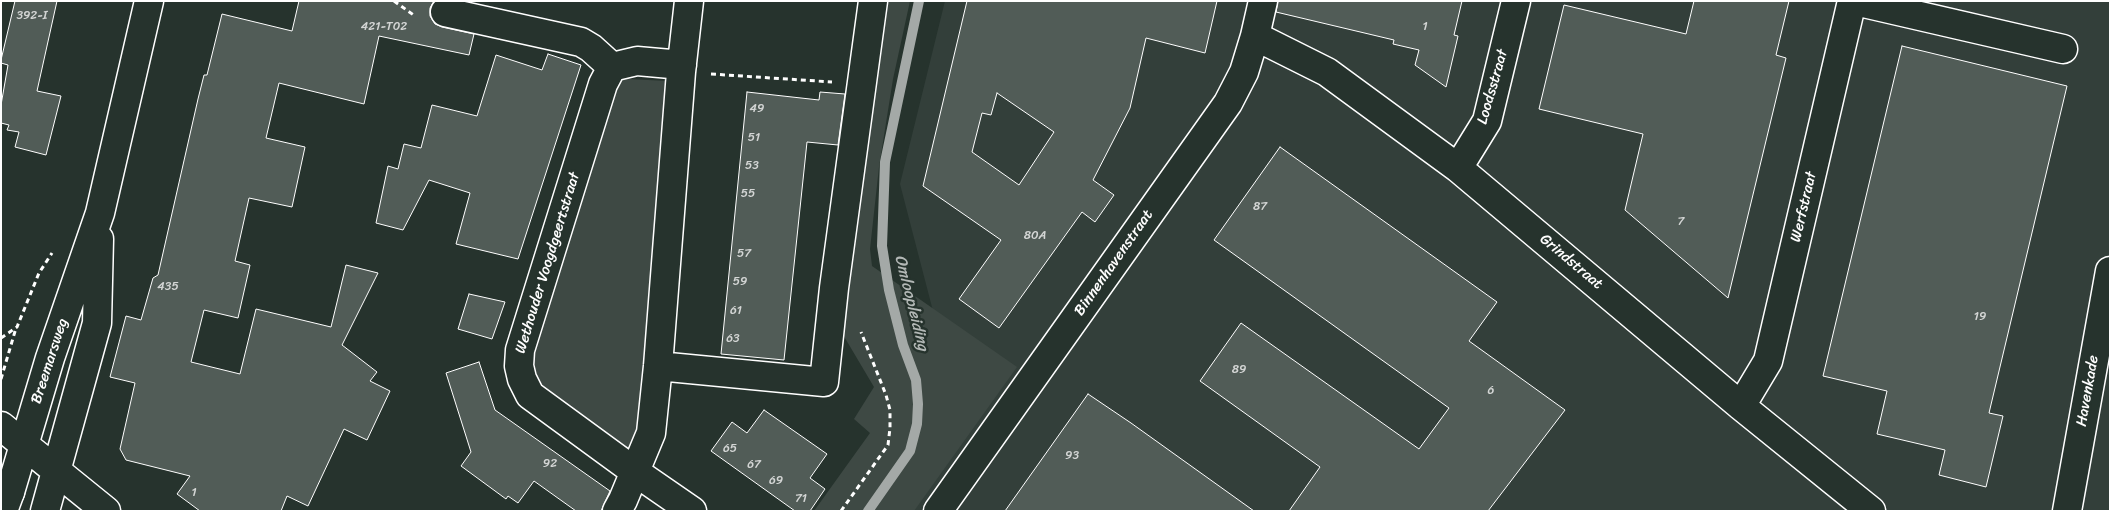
<!DOCTYPE html>
<html>
<head>
<meta charset="utf-8">
<style>
	body { margin:0 }
	#map { position:relative; width:2111px; height:512px; overflow:hidden; background:#26332d; font-family:Sriracha,sans-serif }
	canvas { display:block }
	.frame { position:absolute; inset:0; border:2px solid #fff; pointer-events:none }
</style>
</head>
<body>
<div id="map">
<canvas width="2111" height="512"></canvas>
<div class="frame"></div>
</div>
<script>
const g = document.querySelector('canvas').getContext('2d');
g.lineJoin = 'round';
function fillPath(path, color) { g.fillStyle = color; g.fill(path, 'evenodd'); }
const poly = rows => new Path2D(rows.map(r => 'M' + r).join(''));
function trace(path, color, width, dash) { g.strokeStyle = color; g.lineWidth = width; g.lineCap = dash ? 'butt' : 'round'; g.setLineDash(dash || []); g.stroke(path); }
function drawText(font, color, halo, rows, align = 'center') {
  g.font = font + ' Sriracha,sans-serif'; g.lineWidth = 5; g.setLineDash([]); g.textBaseline = 'middle'; g.strokeStyle = halo; g.fillStyle = color; for (const [text, x, y, turn = 0] of rows) {
    g.save(); g.translate(x, y); g.rotate((+turn || 0) * Math.PI / 180); g.textAlign = isNaN(turn) ? turn : align; if (halo) g.strokeText(text, 0, 0); g.fillText(text, 0, 0); g.restore();
  }
}
fillPath(poly([
	[945,1,2110,1,2110,511,893,511,953,388,900,184]
]), '#333f3a');
fillPath(poly([
	[877,1,910,1,893,79,879,167,870,249,872,266,1017,367,914,511,814,511,870,433,854,419,874,387,842,333],
	[628,79,668,81,642,426,627,449,541,390,535,371,533,352,617,86,622,80]
]), '#3e4944');
trace(poly([
	[868,511,910,451,917,424,918,404,916,380,903,345,889,290,882,246,885,162,919,1]
]), '#a4a9a7', 10);
const building = poly([
	[15,1,57,1,37,91,61,96,46,155,15,147,19,132,7,130,9,125,1,123,1,105,8,65,1,63,1,60,15,1],
	[299,1,434,1,430,8,430,16,435,24,442,27,474,34,469,55,379,36,364,104,279,83,266,138,305,147,292,207,249,198,235,261,250,265,238,318,204,310,191,362,240,374,256,309,331,327,346,265,378,273,342,345,377,372,370,381,390,391,367,440,344,429,308,506,287,496,281,511,200,511,177,494,190,476,126,460,120,449,135,383,110,377,126,316,141,320,153,278,158,275,198,99,204,75,207,75,222,14,292,31,299,1],
	[967,1,1217,1,1205,53,1146,38,1130,108,1093,180,1114,195,1095,222,1082,212,999,328,959,299,1001,240,923,186,967,1],
	[997,93,1054,132,1019,185,972,152,982,113,991,115,997,93],
	[1278,1,1462,1,1454,35,1458,36,1446,87,1415,65,1419,50,1393,44,1394,40,1276,12,1278,1],
	[1694,1,1789,1,1776,55,1786,58,1728,298,1625,210,1643,134,1539,109,1564,5,1686,34,1694,1],
	[1902,46,2067,86,1989,413,2003,416,1986,487,1939,475,1945,450,1877,434,1887,391,1823,376,1902,46],
	[548,54,581,65,518,259,456,244,470,193,429,180,403,230,376,223,388,166,398,169,404,144,421,148,432,105,477,116,496,55,542,70,548,54],
	[747,92,819,100,820,92,845,94,838,145,807,142,784,360,721,354,747,92],
	[1280,147,1497,302,1469,341,1565,410,1488,511,1289,511,1320,467,1200,381,1241,323,1419,449,1449,408,1214,240,1280,147],
	[469,294,505,302,492,339,458,329,469,294],
	[479,362,495,410,610,491,601,511,576,511,534,481,518,503,508,496,506,499,461,466,471,452,446,373,479,362],
	[1088,394,1131,423,1254,511,1005,511,1088,394],
	[764,410,827,454,810,478,825,489,810,511,795,511,711,451,732,422,747,433,764,410]
]);
fillPath(building, '#515c57');
trace(building, '#fff', 1);
const minor = poly([
	[1855,1,2063,49],
	[445,12,581,42,591,48,612,67],
	[1255,36,1327,72,1458,168,1741,406,1871,511],
	[682,65,637,61,612,67,603,84,520,350,519,366,522,379,530,395,634,471,692,511],
	[1458,168,1487,121,1516,1],
	[658,366,824,382,834,288,873,1],
	[1741,406,1768,361,1852,1],
	[3,511,10,492],
	[617,511,623,500,651,433,658,366,681,72,689,1],
	[938,511,1228,103,1244,72,1255,36,1263,1],
	[2067,511,2110,271]
]);
const major = poly([
	[1,426,106,511],
	[10,492,50,358,100,213,149,1],
	[45,511,97,323,99,239]
]);
trace(minor, '#fff', 31);
trace(major, '#fff', 31);
trace(poly([
	[394,1,415,16],
	[711,74,832,82],
	[1,338,17,327,39,273,52,253],
	[1,379,16,328],
	[841,511,888,445,890,428,890,410,886,395,861,332]
]), '#fff', 3, [5, 4]);
trace(minor, '#26332d', 28);
trace(major, '#26332d', 28);
drawText('12px', '#d4d6d5', null, [
	["392-I",32,16],
	["421-T02",384,27],
	["1",1425,27],
	["49",757,109],
	["51",754,138],
	["53",752,166],
	["55",748,194],
	["87",1260,207],
	["7",1681,222],
	["80A",1035,236],
	["57",744,254],
	["59",740,282],
	["435",168,287],
	["61",736,311],
	["19",1980,317],
	["63",733,339],
	["89",1239,370],
	["6",1491,391],
	["65",730,449],
	["93",1072,456],
	["92",550,464],
	["67",754,465],
	["69",776,481],
	["1",194,493],
	["71",801,499]
]);
drawText('15px', '#fff', '#26332d', [
	["Loodsstraat",1493,87,-74],
	["Werfstraat",1804,207,-77],
	["Grindstraat",1571,262,40],
	["Wethouder Voogdgeertstraat",548,263,-73],
	["Binnenhavenstraat",1114,263,-55],
	["Breemarsweg",50,361,-72],
	["Havenkade",2088,391,-80]
]);
drawText('italic 16px', '#b3b8b6', '#26332d', [
	["Omloopleiding",911,303,76]
]);
</script>
</body>
</html>
